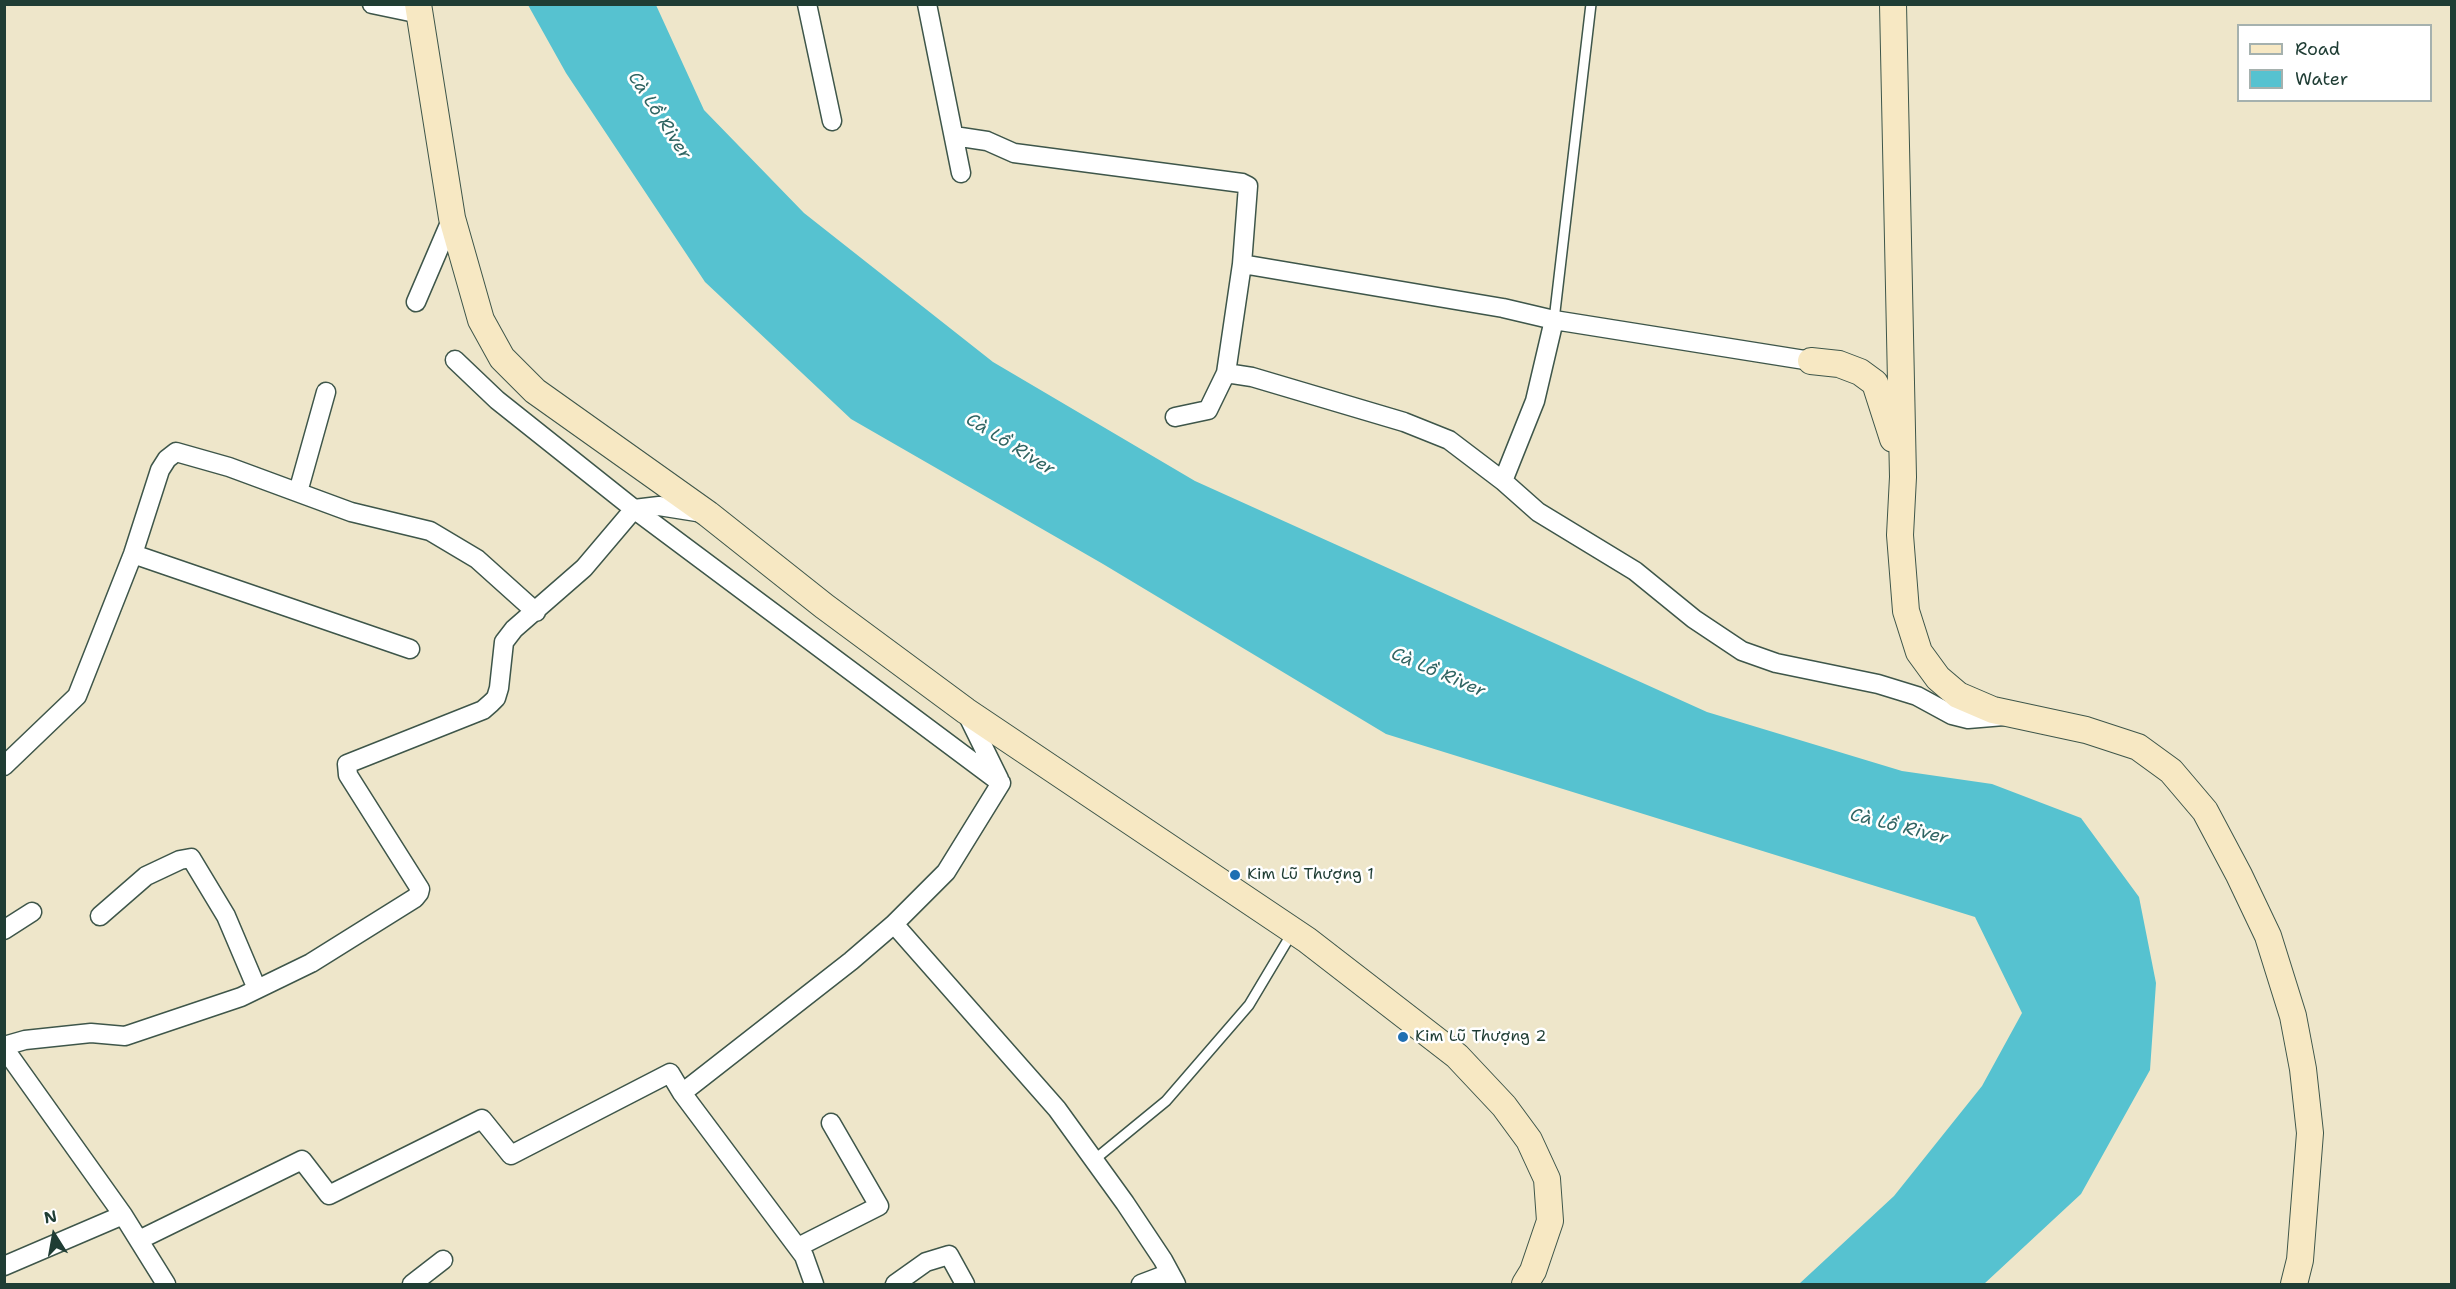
<!DOCTYPE html>
<html>
<head>
<meta charset="utf-8">
<style>
	body { margin:0 }
	#map { position:relative; width:2456px; height:1289px; overflow:hidden; background:#eee6ca; font-family:"Shantell Sans",sans-serif }
	canvas { display:block }
	.frame { position:absolute; inset:0; border:6px solid #1f3d34; pointer-events:none }
	.legend { position:absolute; left:2237px; top:24px; width:195px; height:78px; box-sizing:border-box; background:#fff; border:2px solid #a5b1ae; margin:0; padding:8px 10px; list-style:none; font-size:18px; color:#1f3d34 }
	.legend li { display:flex; align-items:center; gap:12px; height:30px }
	.legend b { width:30px; border:2px solid #a5b1ae }
	.north { position:absolute; left:24px; top:1205px; width:60px; height:60px; -webkit-text-stroke:4px #fff; paint-order:stroke; rotate:349deg; font-size:16px; font-weight:700; line-height:24px; text-align:center; color:#1f3d34 }
	.north::after { content:''; display:block; margin:auto; width:21px; height:27px; background:#1f3d34; clip-path:polygon(50% 0,100% 100%,50% 72%,0 100%) }
</style>
</head>
<body>
<div id="map">
<canvas width="2456" height="1289"></canvas>
<div class="frame"></div>
<ul class="legend">
<li><b style="height:8px;background:#f7e8c3"></b>Road</li>
<li><b style="height:16px;background:#56c2d0"></b>Water</li>
</ul>
<div class="north">N</div>
</div>
<script>
const g = document.querySelector('canvas').getContext('2d');
g.lineJoin = 'round';
function fillPath(path, color) { g.fillStyle = color; g.fill(path, 'evenodd'); }
const poly = rows => new Path2D(rows.map(r => 'M' + r).join(''));
function trace(path, color, width, dash) { g.strokeStyle = color; g.lineWidth = width; g.lineCap = dash ? 'butt' : 'round'; g.setLineDash(dash || []); g.stroke(path); }
function drawText(font, color, halo, rows, align = 'center') {
  g.font = font + ' "Shantell Sans",sans-serif'; g.lineWidth = 5; g.setLineDash([]); g.textBaseline = 'middle'; g.strokeStyle = halo; g.fillStyle = color; for (const [text, x, y, turn = 0] of rows) {
    g.save(); g.translate(x, y); g.rotate((+turn || 0) * Math.PI / 180); g.textAlign = isNaN(turn) ? turn : align; if (halo) g.strokeText(text, 0, 0); g.fillText(text, 0, 0); g.restore();
  }
}
fillPath(poly([
	[528,5,656,5,704,110,804,213,993,362,1195,481,1707,712,1902,771,1992,784,2081,818,2139,897,2156,983,2150,1070,2081,1194,1984,1284,1799,1284,1894,1196,1982,1086,2022,1013,1975,917,1386,734,1103,564,851,419,705,282,566,73]
]), '#56c2d0');
const lane = poly([
	[1554,320,1591,4],
	[1094,1160,1166,1101,1249,1005,1292,933]
]);
const street = poly([
	[372,4,420,14],
	[807,4,832,121],
	[927,4,961,173],
	[954,136,987,141,1014,153,1242,183,1248,186,1242,264,1226,373,1208,410,1175,417],
	[1242,264,1503,308,1554,320,1811,361],
	[416,302,452,218],
	[455,360,497,400,634,509,1001,783],
	[1226,373,1252,377,1404,422,1449,440,1503,481,1535,401,1554,320],
	[1503,481,1538,512,1635,571,1694,619,1742,651,1776,663,1878,684,1917,696,1952,715,1968,719,2004,716],
	[298,492,326,392],
	[133,554,410,649],
	[966,712,999,779],
	[4,766,77,696,133,554,160,470,167,459,176,452,229,467,351,512,430,531,477,559,536,612],
	[100,916,146,876,180,860,191,858,226,916,257,989],
	[894,924,1057,1109,1125,1203,1163,1260,1176,1284],
	[4,930,32,912],
	[4,1046,25,1040,91,1033,125,1036,241,997,311,963,415,898,419,893,420,889,348,775,347,764,483,710,491,703,496,698,499,688,504,642,514,629,584,568,634,509,659,506,703,513],
	[4,1048,123,1215,166,1284],
	[682,1093,851,961,894,924,946,872,1001,783],
	[139,1240,302,1160,329,1195,482,1119,511,1155,670,1073,682,1093,804,1256,814,1284],
	[798,1247,879,1206,831,1123],
	[4,1266,123,1215],
	[412,1284,443,1260],
	[895,1284,926,1262,949,1255,965,1284],
	[1141,1284,1170,1273]
]);
const secondary = poly([
	[418,4,452,218,481,320,502,358,535,391,708,514,824,606,966,711,1307,940,1457,1056,1504,1106,1529,1140,1547,1179,1550,1221,1533,1271,1525,1284],
	[1893,4,1903,477,1900,535,1906,611,1919,652,1938,678,1958,695,1993,710,2086,730,2138,747,2171,771,2205,811,2239,875,2268,936,2293,1016,2303,1069,2310,1133,2300,1260,2294,1284],
	[1811,361,1839,364,1860,372,1875,383,1893,439]
]);
trace(lane, '#3e564a', 12);
trace(street, '#3e564a', 21);
trace(secondary, '#3e564a', 28);
trace(lane, '#fff', 9);
trace(street, '#fff', 18);
trace(secondary, '#f7e8c3', 26);
for (const [x, y, r, color] of [
	[1235,875,6,"#1f6fb2"],
	[1403,1037,6,"#1f6fb2"]
]) { const dot = new Path2D(); dot.arc(x, y, r, 0, 2 * Math.PI); g.fillStyle = color; g.fill(dot); trace(dot, '#fff', 2); }
drawText('16px', '#1f3d34', '#fff', [
	["Kim Lũ Thượng 1",1247,875],
	["Kim Lũ Thượng 2",1415,1037]
], 'left');
drawText('italic 18px', '#306563', '#fff', [
	["Cà Lồ River",659,116,57],
	["Cà Lồ River",1010,445,32],
	["Cà Lồ River",1438,673,23],
	["Cà Lồ River",1899,827,14]
]);
</script>
</body>
</html>
